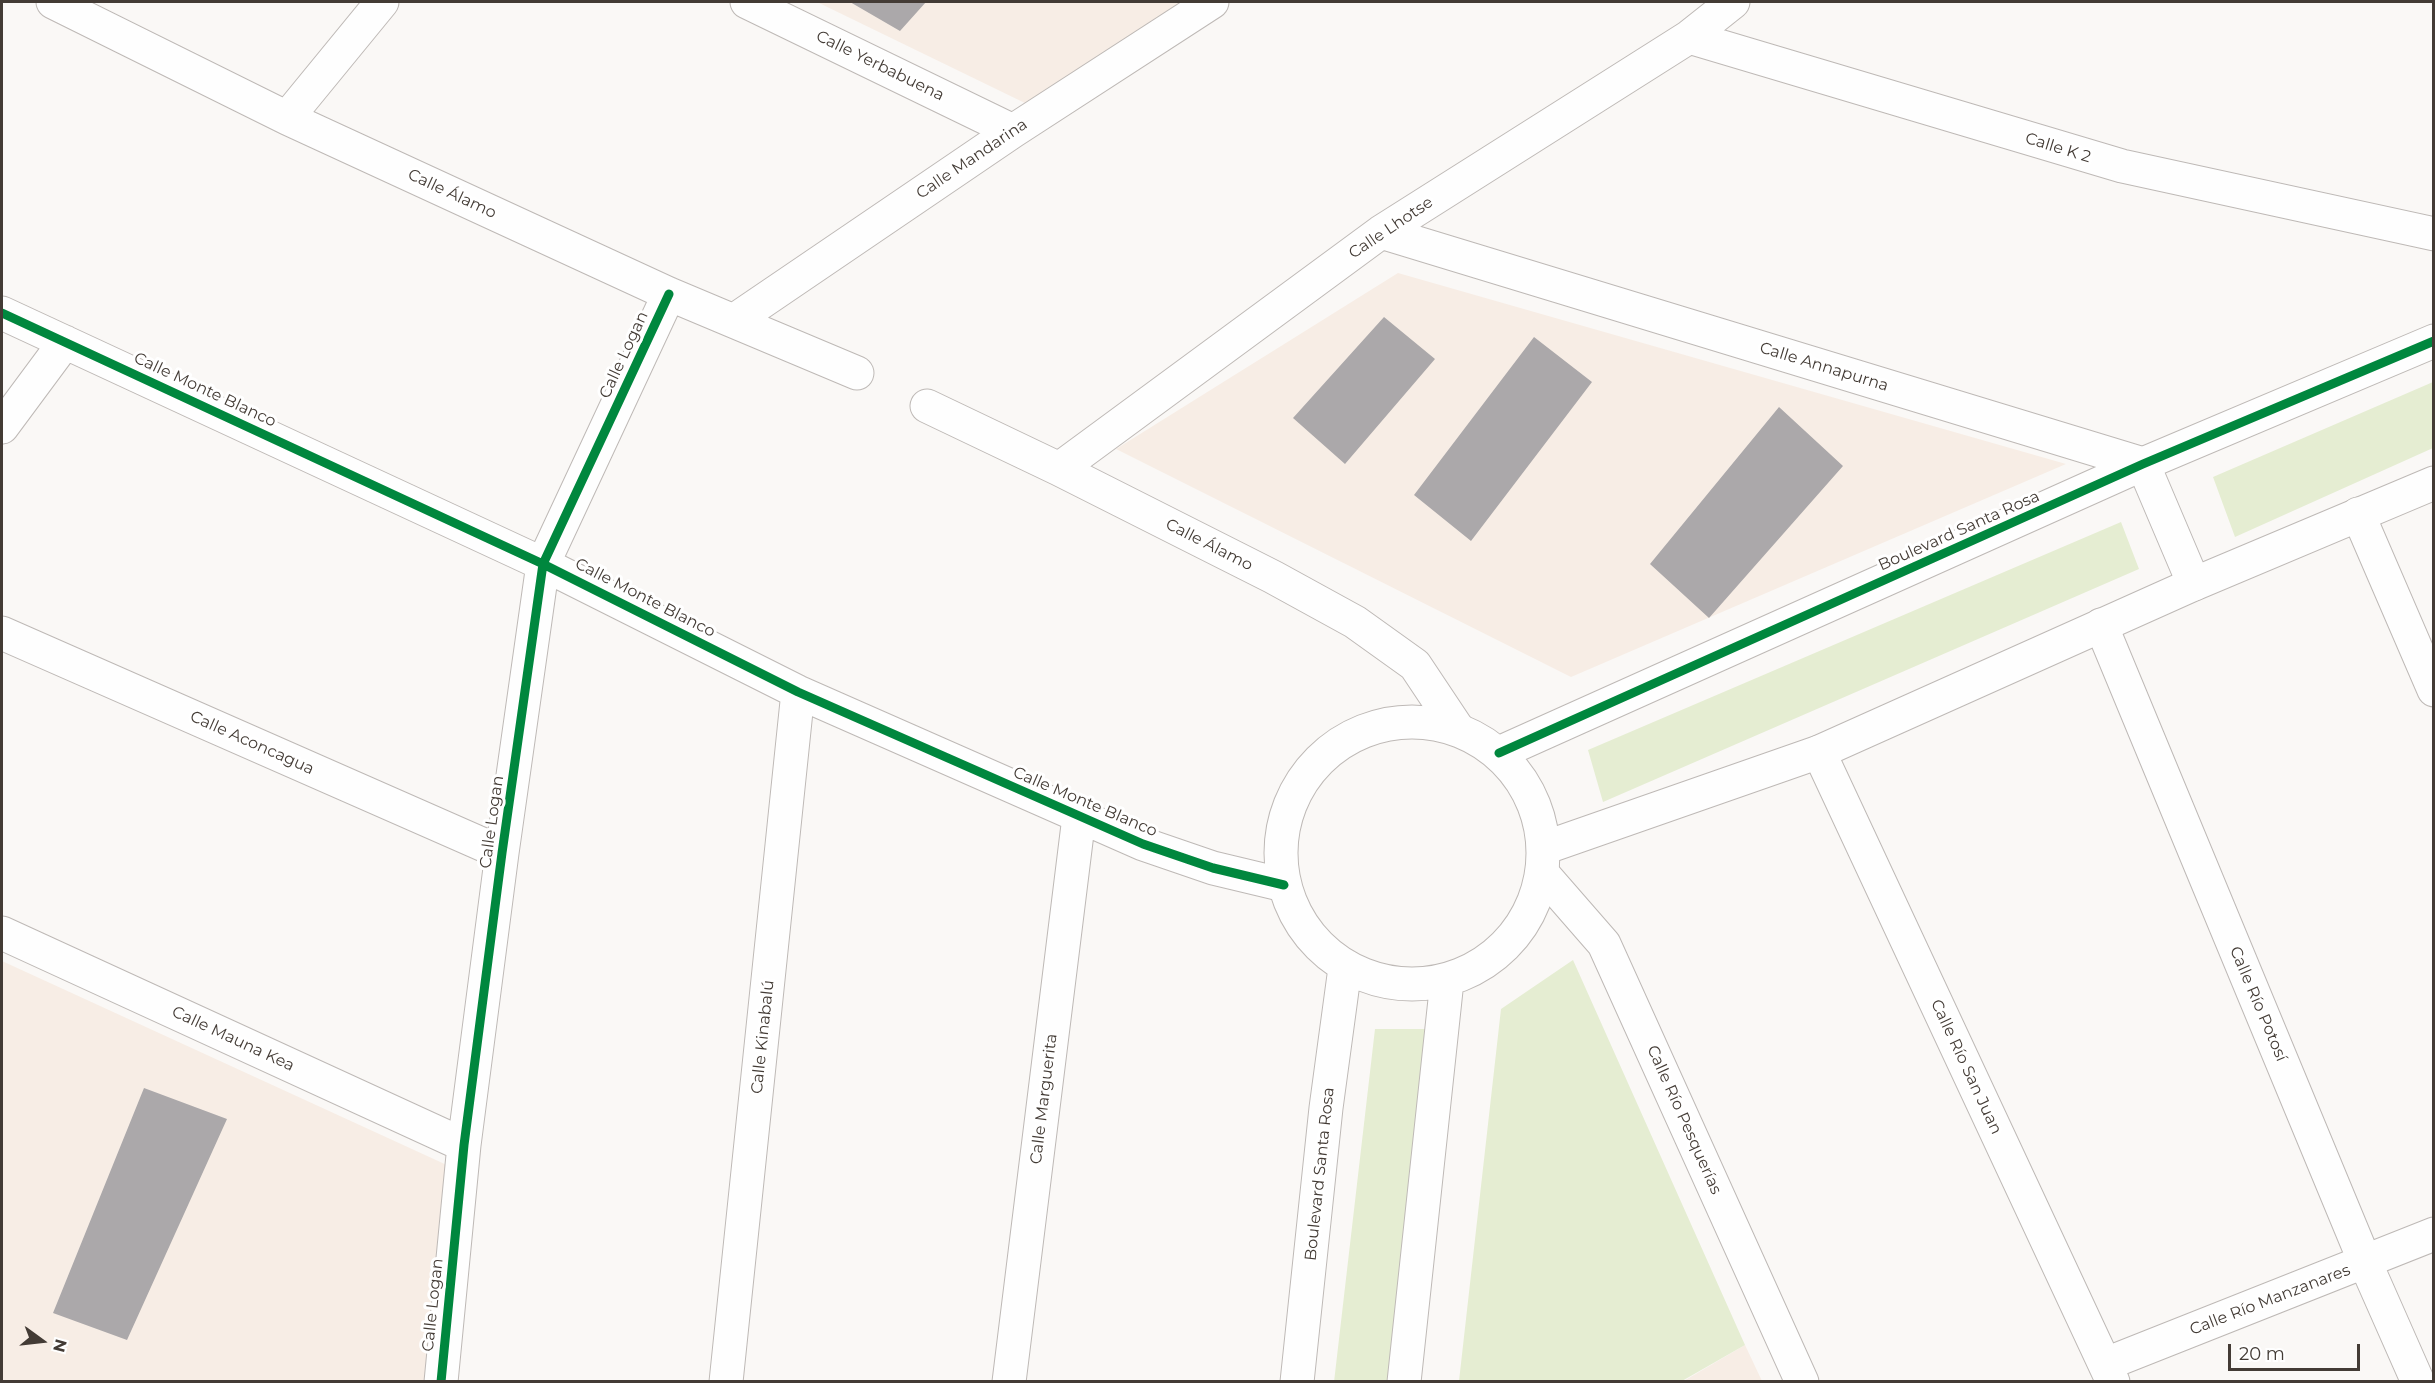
<!DOCTYPE html>
<html>
<head>
<meta charset="utf-8">
<style>
	body { margin:0 }
	#map { position:relative; width:2435px; height:1383px; overflow:hidden; background:#faf8f6; font-family:Montserrat,sans-serif }
	canvas { display:block }
	.frame { position:absolute; inset:0; border:3px solid #433b35; pointer-events:none }
	.north { position:absolute; left:12px; top:1311px; width:60px; height:60px; -webkit-text-stroke:4px #fff; paint-order:stroke; rotate:105deg; font-size:16px; font-weight:700; line-height:24px; text-align:center; color:#433b35 }
	.north::after { content:''; display:block; margin:auto; width:21px; height:27px; background:#433b35; clip-path:polygon(50% 0,100% 100%,50% 72%,0 100%) }
	.scale { position:absolute; left:2228px; top:1344px; width:132px; height:27px; box-sizing:border-box; border:3px solid #433b35; border-top:0; padding-left:8px; font-size:18px; line-height:21px; white-space:nowrap; color:#433b35; -webkit-text-stroke:4px #fff; paint-order:stroke }
</style>
</head>
<body>
<div id="map">
<canvas width="2435" height="1383"></canvas>
<div class="frame"></div>
<div class="north">N</div>
<div class="scale">20 m</div>
</div>
<script>
const g = document.querySelector('canvas').getContext('2d');
g.lineJoin = 'round';
function fillPath(path, color) { g.fillStyle = color; g.fill(path, 'evenodd'); }
const poly = rows => new Path2D(rows.map(r => 'M' + r).join(''));
function trace(path, color, width, dash) { g.strokeStyle = color; g.lineWidth = width; g.lineCap = dash ? 'butt' : 'round'; g.setLineDash(dash || []); g.stroke(path); }
function drawText(font, color, halo, rows, align = 'center') {
  g.font = font + ' Montserrat,sans-serif'; g.lineWidth = 6; g.setLineDash([]); g.textBaseline = 'middle'; g.strokeStyle = halo; g.fillStyle = color; for (const [text, x, y, turn = 0] of rows) {
    g.save(); g.translate(x, y); g.rotate((+turn || 0) * Math.PI / 180); g.textAlign = isNaN(turn) ? turn : align; if (halo) g.strokeText(text, 0, 0); g.fillText(text, 0, 0); g.restore();
  }
}
fillPath(poly([
	[817,2,1184,2,1029,105],
	[1398,273,2066,464,1571,677,1116,449],
	[2,961,449,1166,424,1381,2,1382],
	[1745,1345,1762,1381,1682,1382]
]), '#f7ede5');
fillPath(poly([
	[2433,382,2433,448,2235,537,2213,477],
	[2121,522,2139,569,1603,802,1588,750],
	[1573,960,1745,1345,1682,1381,1459,1381,1501,1009],
	[1375,1029,1428,1029,1392,1381,1334,1382]
]), '#e5edd2');
fillPath(poly([
	[850,2,926,2,900,31],
	[1384,317,1435,359,1345,464,1293,418],
	[1534,337,1592,382,1471,541,1414,495],
	[1779,407,1843,466,1709,618,1650,564],
	[144,1088,227,1119,127,1340,53,1313]
]), '#aba8aa');
const street = poly([
	[53,2,287,118,669,294,857,373],
	[747,2,1013,131],
	[1689,37,2122,166,2434,234],
	[287,118,382,2],
	[1381,232,2143,464,2194,584],
	[2,313,543,564,798,692,1143,844,1213,868,1284,885],
	[735,320,1013,131,1212,2],
	[927,406,1059,469,1273,577,1355,622,1415,665,1457,728],
	[2,427,65,342],
	[1059,469,1381,232,1689,37,1733,2],
	[2358,514,2434,690],
	[2101,625,2365,1262,2418,1382],
	[2,633,502,853],
	[1819,752,2113,1382],
	[1543,874,1604,944,1802,1382],
	[2,933,464,1145],
	[2106,1364,2434,1234],
	[441,1382,464,1145,502,853,543,564,669,294],
	[726,1382,798,692],
	[1009,1382,1079,817]
]);
const secondary = poly([
	'1281 853a131 131 0 1 1 262 0a131 131 0 1 1-262 0Z',
	[1499,753,2143,464,2434,341],
	[1544,848,1819,752,2194,584,2434,483],
	[1297,1382,1326,1108,1345,968],
	[1404,1382,1447,981]
]);
trace(street, '#beb9b6', 35);
trace(secondary, '#beb9b6', 35);
trace(street, '#fefefe', 33);
trace(secondary, '#fefefe', 33);
trace(poly([
	[2,313,543,564,798,692,1143,844,1213,868,1284,885],
	[1499,753,2143,464,2434,341],
	[441,1382,464,1145,502,853,543,564,669,294]
]), '#00873e', 9);
drawText('16px', '#433b35', '#fff', [
	["Calle Yerbabuena",880,66,26],
	["Calle K 2",2058,148,17],
	["Calle Mandarina",972,159,-34],
	["Calle Álamo",452,194,25],
	["Calle Lhotse",1391,228,-34],
	["Calle Logan",624,355,-65],
	["Calle Annapurna",1824,367,17],
	["Calle Monte Blanco",205,390,25],
	["Boulevard Santa Rosa",1959,531,-24],
	["Calle Álamo",1209,545,27],
	["Calle Monte Blanco",645,598,27],
	["Calle Aconcagua",252,743,24],
	["Calle Monte Blanco",1085,802,23],
	["Calle Logan",492,822,-82],
	["Calle Río Potosí",2258,1004,67],
	["Calle Kinabalú",763,1037,-84],
	["Calle Mauna Kea",233,1039,25],
	["Calle Río San Juan",1966,1067,65],
	["Calle Marguerita",1044,1099,-83],
	["Calle Río Pesquerías",1684,1120,66],
	["Boulevard Santa Rosa",1320,1174,-84],
	["Calle Río Manzanares",2270,1300,-21],
	["Calle Logan",433,1305,-84]
]);
</script>
</body>
</html>
